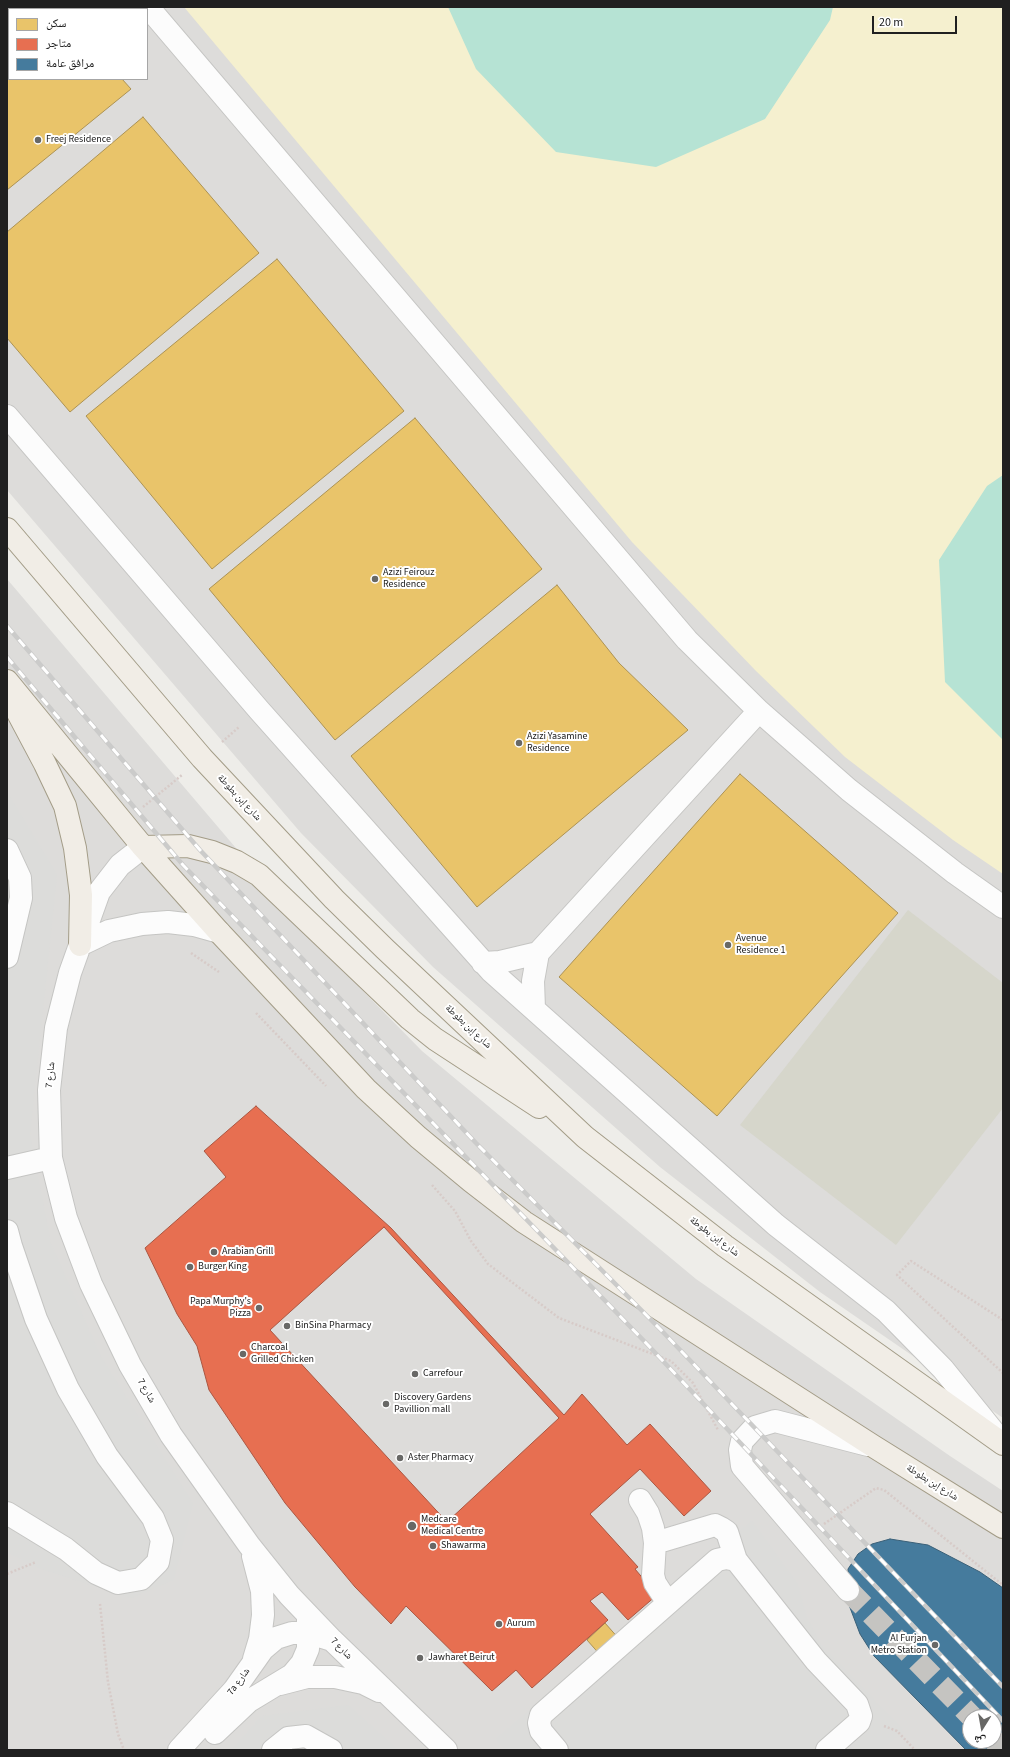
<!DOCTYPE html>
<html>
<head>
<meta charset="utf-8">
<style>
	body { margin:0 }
	#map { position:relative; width:1010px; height:1757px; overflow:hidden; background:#eeede9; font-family:"Source Sans 3","Noto Naskh Arabic",sans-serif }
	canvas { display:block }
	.frame { position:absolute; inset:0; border:8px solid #202020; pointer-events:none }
	.legend { position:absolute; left:8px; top:8px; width:140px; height:72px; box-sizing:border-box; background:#fff; border:1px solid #a6a6a6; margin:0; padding:5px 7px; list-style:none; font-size:12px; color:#202020 }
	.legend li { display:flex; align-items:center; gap:8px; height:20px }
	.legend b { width:20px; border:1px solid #a6a6a6 }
	.north { position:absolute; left:962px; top:1709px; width:40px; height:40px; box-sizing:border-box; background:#fff; border:1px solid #a6a6a6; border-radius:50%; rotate:191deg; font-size:11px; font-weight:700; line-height:16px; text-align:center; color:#202020 }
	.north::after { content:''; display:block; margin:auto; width:14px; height:18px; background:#686866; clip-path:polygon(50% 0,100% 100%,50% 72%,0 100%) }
	.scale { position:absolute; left:872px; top:16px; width:85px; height:18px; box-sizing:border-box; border:2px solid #202020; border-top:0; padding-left:5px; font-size:12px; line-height:14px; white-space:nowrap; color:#202020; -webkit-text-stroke:3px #fff; paint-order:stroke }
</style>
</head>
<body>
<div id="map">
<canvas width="1010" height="1757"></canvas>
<div class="frame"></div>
<ul class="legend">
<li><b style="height:11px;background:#e9c46a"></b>سكن</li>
<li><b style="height:11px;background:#e76f51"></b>متاجر</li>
<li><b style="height:11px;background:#457b9d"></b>مرافق عامة</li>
</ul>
<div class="north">ش</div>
<div class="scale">20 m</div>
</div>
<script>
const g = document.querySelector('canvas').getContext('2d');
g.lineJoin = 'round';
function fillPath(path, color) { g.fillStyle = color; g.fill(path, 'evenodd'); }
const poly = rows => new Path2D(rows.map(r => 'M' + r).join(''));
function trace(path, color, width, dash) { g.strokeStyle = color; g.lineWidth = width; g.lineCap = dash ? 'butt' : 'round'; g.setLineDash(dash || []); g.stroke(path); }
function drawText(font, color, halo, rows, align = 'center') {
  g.font = font + ' "Source Sans 3","Noto Naskh Arabic",sans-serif'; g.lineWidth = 4; g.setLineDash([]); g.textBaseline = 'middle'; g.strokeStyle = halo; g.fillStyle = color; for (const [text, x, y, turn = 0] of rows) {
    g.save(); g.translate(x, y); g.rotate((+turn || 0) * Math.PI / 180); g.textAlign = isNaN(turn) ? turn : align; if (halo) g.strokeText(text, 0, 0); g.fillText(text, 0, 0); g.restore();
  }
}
fillPath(poly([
	[7,7,1003,7,1003,1418,820,1292,660,1167,433,967,301,833,7,490],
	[9,9,147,9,147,79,9,79],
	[7,579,321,948,422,1051,696,1279,950,1456,1003,1491,1003,1750,7,1750],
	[970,1717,994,1717,994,1741,970,1741]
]), '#dddcda');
fillPath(poly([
	[7,792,57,875,30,1135,51,1244,101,1357,193,1504,174,1580,131,1598,41,1569,7,1552],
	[752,1521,798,1585,807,1618,821,1645,904,1731,880,1750,506,1750,496,1739],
	[348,1705,398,1750,232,1750,262,1716]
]), '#dcdcda');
fillPath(poly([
	[908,910,1003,983,1003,1108,896,1245,740,1125]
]), '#d6d6cb');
fillPath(poly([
	[184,7,1003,7,1003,874,953,840,845,757,756,671,632,542]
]), '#f5f0cf');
fillPath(poly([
	[448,7,833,7,830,20,765,119,656,167,556,152,476,69],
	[1003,475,1003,740,945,682,939,560,987,486]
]), '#b6e3d4');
const homes = poly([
	[7,7,63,7,64,9,9,9,9,79,122,79,131,89,7,190,7,7],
	[143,117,259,253,70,412,7,338,7,232,143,117],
	[277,259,404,411,212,569,86,416,277,259],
	[415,418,542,569,335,740,209,589,415,418],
	[557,585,619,663,688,730,477,907,351,756,557,585],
	[740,774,898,913,717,1116,559,977,740,774],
	[605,1623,620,1640,602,1657,587,1640,605,1623]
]);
fillPath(homes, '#e9c46a');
trace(homes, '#ad9354', 1);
const shops = poly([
	[256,1106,391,1228,564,1415,582,1394,627,1445,650,1424,711,1491,684,1516,640,1469,590,1514,638,1567,635,1569,657,1595,628,1620,602,1592,590,1601,608,1620,532,1688,516,1670,492,1691,406,1606,391,1624,355,1587,285,1503,209,1390,197,1346,177,1314,145,1248,226,1177,204,1151,256,1106],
	[384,1227,559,1418,447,1522,270,1330,384,1227]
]);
fillPath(shops, '#e76f51');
trace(shops, '#ab5742', 1);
const public = poly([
	[890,1539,928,1545,980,1572,1003,1588,1003,1750,966,1750,874,1656,860,1634,849,1605,848,1569,858,1554,872,1544,890,1539],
	[970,1717,994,1717,994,1741,970,1741,970,1717]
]);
fillPath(public, '#457b9d');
trace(public, '#3a6078', 1);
trace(poly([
	[848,1590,972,1717],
	[994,1740,1003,1749]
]), '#c5c4c1', 22, [22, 11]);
const minor = poly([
	[148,7,687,640,759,711,849,790,955,873,1003,907],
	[7,416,259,710,491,971,776,1225,886,1311,943,1369,997,1436],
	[143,847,120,865,99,892,70,973,56,1028,49,1090,51,1158,66,1218,91,1284,130,1365,171,1435,249,1545,289,1595,332,1640,446,1750],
	[7,850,20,878,21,898,7,957],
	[80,945,109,931,142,924,168,922,194,925,219,932],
	[483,963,500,962,538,953],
	[534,1009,533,981,538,953,759,711],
	[7,1168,51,1158],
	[7,1231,11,1246,36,1319,68,1389,107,1456,153,1518,162,1540,158,1562,141,1579,118,1583,96,1573,66,1549,7,1513],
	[640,1500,648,1513,653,1528,655,1543,653,1575,655,1583,668,1603],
	[655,1543,715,1525,721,1528,727,1532,736,1560],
	[253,1556,262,1591,263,1615,260,1639,254,1659],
	[848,1590,742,1466,740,1450,742,1441,755,1427,775,1421,868,1445],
	[280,1684,307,1677,335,1677,363,1683,379,1691],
	[215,1733,249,1701,292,1675,302,1663,308,1649,308,1620],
	[179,1750,234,1690,263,1649,276,1638,292,1633,309,1633,332,1640],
	[273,1750,288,1738,306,1736,331,1750],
	[557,1750,541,1731,539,1723,541,1715,717,1560,726,1558,736,1560,816,1661,857,1704,861,1716,859,1722,827,1750]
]);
const major = poly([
	[7,529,202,758,334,899,385,949,585,1137,725,1246,1003,1444],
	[7,681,143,847,219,932,366,1089,418,1137,471,1181,524,1222,873,1446,1003,1527],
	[10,698,45,764,65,806,75,848,81,895,80,945],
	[143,847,188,846,212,852,237,862,259,875,410,1019,435,1039,539,1107]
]);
trace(minor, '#c5c5c3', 24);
trace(major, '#a39c87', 24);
trace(poly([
	[222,742,239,727],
	[143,807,182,775],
	[191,953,219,972],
	[256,1013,326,1086],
	[432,1185,455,1211,471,1241,488,1264,559,1318,671,1361,693,1383,718,1430],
	[1003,1320,911,1261,897,1275,1003,1373],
	[824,1524,876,1488,884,1490,1003,1585],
	[7,1574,36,1562],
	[100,1604,108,1682,118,1734,124,1750],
	[884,1726,897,1731,915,1750]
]), '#d7cbc8', 2.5, [2, 2]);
trace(minor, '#fcfcfc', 22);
trace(major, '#f1ede6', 22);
const rail = poly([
	[7,626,200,850,476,1143,661,1330,1003,1687],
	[7,657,183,865,646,1343,1003,1721]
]);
trace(rail, '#cbcbca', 4.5);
trace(rail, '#fff', 3, [9]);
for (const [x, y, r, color] of [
	[38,140,4,"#686866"],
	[375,579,4,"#686866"],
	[519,743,4,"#686866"],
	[728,945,4,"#686866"],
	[214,1252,4,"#686866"],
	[190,1267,4,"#686866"],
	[259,1308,4,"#686866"],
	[287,1326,4,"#686866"],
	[243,1354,4,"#686866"],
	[415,1374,4,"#686866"],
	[386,1404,4,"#686866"],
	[400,1458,4,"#686866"],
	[412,1526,5,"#686866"],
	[433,1546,4,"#686866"],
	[499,1624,4,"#686866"],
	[935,1645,4,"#686866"],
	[420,1658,4,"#686866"]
]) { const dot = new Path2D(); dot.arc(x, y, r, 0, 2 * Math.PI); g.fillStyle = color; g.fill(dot); trace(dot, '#fff', 1.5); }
drawText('10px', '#202020', '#fff', [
	["Freej Residence",46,140],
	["Azizi Feirouz",383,573],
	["Residence",383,585],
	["Azizi Yasamine",527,737],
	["Residence",527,749],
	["Avenue",736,939],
	["Residence 1",736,951],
	["Arabian Grill",222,1252],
	["Burger King",198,1267],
	["Papa Murphy's",251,1302,"right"],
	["Pizza",251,1314,"right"],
	["BinSina Pharmacy",295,1326],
	["Charcoal",251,1348],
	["Grilled Chicken",251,1360],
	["Carrefour",423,1374],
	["Discovery Gardens",394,1398],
	["Pavillion mall",394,1410],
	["Aster Pharmacy",408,1458],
	["Medcare",421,1520],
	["Medical Centre",421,1532],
	["Shawarma",441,1546],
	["Aurum",507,1624],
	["Al Furjan",927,1639,"right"],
	["Metro Station",927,1651,"right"],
	["Jawharet Beirut",428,1658]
], 'left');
drawText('10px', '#202020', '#fff', [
	["شارع إبن بطوطة",239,798,47],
	["شارع إبن بطوطة",468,1027,43],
	["شارع 7",51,1075,-84],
	["شارع إبن بطوطة",714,1237,37],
	["شارع 7",146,1391,60],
	["شارع إبن بطوطة",932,1483,32],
	["شارع 7",341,1649,45],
	["7a شارع",239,1682,-54]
]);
</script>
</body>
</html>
